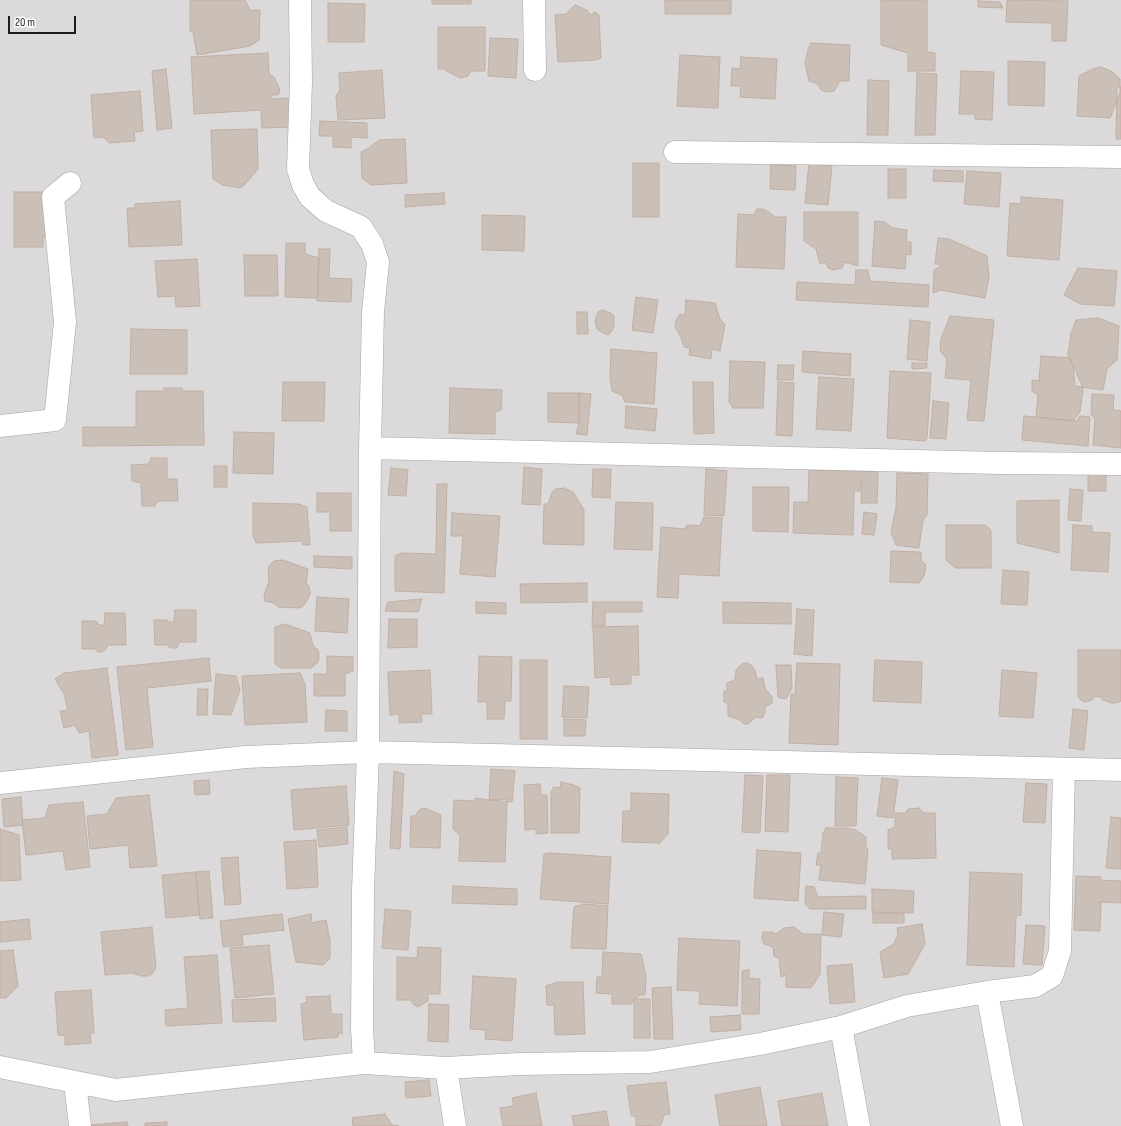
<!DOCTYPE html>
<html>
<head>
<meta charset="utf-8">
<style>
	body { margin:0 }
	#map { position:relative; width:1121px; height:1126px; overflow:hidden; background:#efeae1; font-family:"Sofia Sans Condensed",sans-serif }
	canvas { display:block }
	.scale { position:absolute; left:8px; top:16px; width:68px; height:18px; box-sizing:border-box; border:2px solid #1d1d1d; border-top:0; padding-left:5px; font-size:12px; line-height:14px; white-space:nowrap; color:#1d1d1d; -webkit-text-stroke:3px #fff; paint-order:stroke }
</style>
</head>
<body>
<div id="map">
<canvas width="1121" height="1126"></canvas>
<div class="scale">20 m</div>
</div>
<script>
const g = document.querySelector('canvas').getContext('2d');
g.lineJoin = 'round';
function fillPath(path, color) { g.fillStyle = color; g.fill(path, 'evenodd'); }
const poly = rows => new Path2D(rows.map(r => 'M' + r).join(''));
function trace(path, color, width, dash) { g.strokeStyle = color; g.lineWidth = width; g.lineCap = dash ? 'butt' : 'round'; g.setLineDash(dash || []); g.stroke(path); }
fillPath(poly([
	[0,0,1121,0,1121,1126,0,1126]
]), '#dbd9d9');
const building = poly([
	[190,0,245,0,250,10,260,10,259,40,250,46,197,55,193,32,190,31,190,0],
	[432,0,471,0,471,4,432,4,432,0],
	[665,0,731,0,731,14,665,14,665,0],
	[881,0,927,0,927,52,935,53,935,71,908,71,908,53,881,45,881,0],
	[1007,0,1068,1,1066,41,1052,41,1052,23,1006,22,1007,0],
	[978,1,1000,2,1003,8,978,7,978,1],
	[328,3,365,4,364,42,328,42,328,3],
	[575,5,587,10,590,15,595,12,599,15,601,58,596,60,558,62,555,15,566,14,575,5],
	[438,27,485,27,485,71,471,71,468,76,460,78,443,69,438,69,438,27],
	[490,38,518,39,516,78,488,76,490,38],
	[811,43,850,45,849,81,840,81,834,91,826,92,821,90,818,84,809,81,805,63,808,50,811,43],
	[268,53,269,74,274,77,280,90,278,95,271,95,271,99,292,98,293,127,262,128,261,110,194,114,191,57,268,53],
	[680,55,720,57,718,108,677,106,680,55],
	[741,57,777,59,775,99,740,97,741,86,731,86,732,68,740,69,741,57],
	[1008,61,1045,62,1044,106,1008,105,1008,61],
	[1101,67,1111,71,1120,79,1120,93,1110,118,1077,116,1079,76,1093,69,1101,67],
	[166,69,172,128,157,130,152,71,166,69],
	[382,70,385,118,338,120,336,96,340,90,339,73,382,70],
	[961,71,994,72,992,120,975,119,975,114,959,114,961,71],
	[917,73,937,74,935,135,915,135,917,73],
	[868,80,889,81,888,135,867,135,868,80],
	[1117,87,1121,87,1121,139,1116,139,1117,87],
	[140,91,143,131,134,132,135,141,109,143,104,137,94,138,91,95,140,91],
	[320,121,367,123,367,138,351,137,351,148,333,147,333,136,319,136,320,121],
	[257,129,258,169,247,182,241,188,222,185,213,179,211,130,257,129],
	[405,139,407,183,371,185,362,178,361,152,369,148,379,140,405,139],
	[633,163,659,163,659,217,633,217,633,163],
	[809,163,832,166,828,205,805,203,809,163],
	[771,165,796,166,795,190,770,189,771,165],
	[888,169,906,169,906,198,888,198,888,169],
	[934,170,963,171,963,182,933,181,934,170],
	[967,171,1001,173,999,207,964,204,967,171],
	[14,192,48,192,48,237,43,237,43,247,14,247,14,192],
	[444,193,445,204,405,207,405,195,444,193],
	[1021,197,1063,200,1059,260,1007,256,1010,203,1021,204,1021,197],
	[180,201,182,245,129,247,127,208,135,208,135,204,180,201],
	[757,209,763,209,769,212,775,217,786,217,784,269,736,267,738,214,754,215,757,209],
	[804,212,858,212,858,266,844,262,842,268,834,270,828,268,826,262,820,264,816,249,804,241,804,212],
	[482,215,525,216,524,251,482,250,482,215],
	[875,221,885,222,892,228,907,230,906,242,911,242,911,255,906,254,905,269,872,266,875,221],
	[938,238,949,239,987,256,989,277,985,298,940,290,933,293,934,270,940,267,941,264,935,264,938,238],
	[286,243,305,243,305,254,319,258,318,298,285,297,286,243],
	[319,249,330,249,329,278,352,279,351,302,317,301,319,249],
	[244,255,277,255,278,296,245,296,244,255],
	[197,259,200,306,176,307,175,296,158,297,155,261,197,259],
	[1078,268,1117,271,1114,306,1080,304,1064,295,1078,268],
	[856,270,868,270,870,281,929,285,928,307,796,300,797,282,855,285,856,270],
	[636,297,658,300,653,333,632,330,636,297],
	[686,300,715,303,720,319,725,325,720,351,712,349,711,359,689,355,690,348,684,347,681,337,675,327,676,320,680,314,685,315,686,300],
	[603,310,611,313,614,316,614,326,612,331,608,335,603,333,597,329,595,321,598,312,603,310],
	[577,312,587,312,588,334,577,334,577,312],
	[950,316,994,320,984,421,967,420,971,380,945,378,947,359,940,351,941,339,950,316],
	[1098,318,1119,326,1117,360,1107,369,1103,390,1075,386,1073,365,1068,356,1071,333,1076,320,1098,318],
	[910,320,930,322,927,361,907,359,910,320],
	[131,329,187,330,187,374,130,374,131,329],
	[611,349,657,353,654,404,625,402,622,395,612,391,610,376,611,349],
	[803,351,851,354,850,376,802,372,803,351],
	[1041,356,1070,358,1083,388,1080,412,1073,421,1036,417,1038,395,1032,391,1032,380,1039,381,1041,356],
	[730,361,765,362,763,408,733,408,729,402,730,361],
	[912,363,927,363,927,368,912,369,912,363],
	[778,365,794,365,793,380,777,380,778,365],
	[890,371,931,373,927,438,925,441,887,438,890,371],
	[819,377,854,379,851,431,816,429,819,377],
	[283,382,325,382,324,421,282,421,283,382],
	[693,382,713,382,714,433,694,434,693,382],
	[778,382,794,383,792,436,776,435,778,382],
	[164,388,182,388,183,391,203,391,204,445,83,446,83,427,136,427,136,391,164,391,164,388],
	[450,388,502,390,501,410,495,412,495,434,449,433,450,388],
	[548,393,579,393,579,423,548,422,548,393],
	[579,393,591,394,587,435,576,434,579,423,579,393],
	[1092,394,1114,395,1113,410,1121,411,1121,448,1093,445,1095,419,1091,414,1092,394],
	[933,401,949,403,946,439,930,438,933,401],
	[626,406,657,409,655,431,625,428,626,406],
	[1024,416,1077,421,1080,416,1090,417,1088,446,1022,440,1024,416],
	[234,432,274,433,273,474,233,473,234,432],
	[151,458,167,458,167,479,177,479,178,501,157,501,155,506,142,506,141,483,132,481,131,465,149,464,151,458],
	[214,466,227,466,227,487,214,487,214,466],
	[524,467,542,469,540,505,522,504,524,467],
	[391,468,408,470,406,496,388,495,391,468],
	[593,469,611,469,610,498,592,497,593,469],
	[706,469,727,471,724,516,704,515,706,469],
	[809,470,860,471,860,491,854,491,853,535,793,533,794,502,808,502,809,470],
	[862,471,878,472,877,503,861,503,862,471],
	[897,473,928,474,927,515,923,520,919,548,896,545,891,532,896,508,897,473],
	[1088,473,1106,474,1106,491,1088,491,1088,473],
	[437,484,447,484,444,593,395,591,395,556,402,553,436,554,437,484],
	[753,487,789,487,788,532,753,531,753,487],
	[564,488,573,492,584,510,584,545,543,544,544,504,548,504,552,493,555,489,564,488],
	[1070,489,1083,490,1081,521,1068,520,1070,489],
	[317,493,351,493,351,531,330,531,330,512,317,512,317,493],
	[1059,500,1059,553,1017,543,1017,501,1059,500],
	[616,502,653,503,652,550,614,549,616,502],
	[253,503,298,504,307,507,310,545,303,545,302,541,256,543,253,535,253,503],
	[864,512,877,514,874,535,862,534,864,512],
	[452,513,500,516,495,577,460,574,463,536,451,536,452,513],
	[704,517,722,518,719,576,679,574,678,598,657,597,661,527,685,529,687,525,700,526,704,517],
	[946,525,985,525,991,530,991,568,955,568,946,560,946,525],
	[1073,525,1092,526,1092,532,1110,533,1108,572,1071,570,1073,525],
	[891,551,921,552,921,560,926,565,924,576,919,583,890,582,891,551],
	[314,556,352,557,352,569,314,567,314,556],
	[283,560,308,569,306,584,309,586,310,594,305,604,300,608,278,607,274,603,265,601,264,595,269,581,268,567,274,561,283,560],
	[1003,570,1029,572,1027,605,1001,604,1003,570],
	[587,583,587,602,521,603,520,584,587,583],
	[317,597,349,599,347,633,315,631,317,597],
	[422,599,418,612,385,611,388,602,422,599],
	[476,602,506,603,506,614,476,613,476,602],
	[593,602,642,602,642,612,605,612,605,626,592,626,593,602],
	[723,602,791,603,791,624,723,623,723,602],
	[797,609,814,610,812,656,794,654,797,609],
	[175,610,196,610,196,642,179,642,177,648,170,648,168,645,155,645,154,620,167,620,168,622,174,622,175,610],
	[105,613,125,613,126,645,108,645,105,650,102,652,97,652,97,649,82,649,82,621,96,621,98,624,104,626,105,613],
	[389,619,417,619,417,647,388,648,389,619],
	[285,624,310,633,313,646,318,650,319,656,318,662,311,668,281,668,275,664,275,627,285,624],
	[638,626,639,675,631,675,631,684,611,685,610,677,595,678,593,627,638,626],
	[1078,650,1121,650,1121,701,1116,703,1111,703,1103,700,1101,697,1095,696,1092,700,1085,702,1081,700,1078,696,1078,650],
	[327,656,353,657,353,671,345,674,345,696,314,696,314,674,327,674,327,656],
	[479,656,512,657,511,701,505,701,504,719,487,719,487,702,478,702,479,656],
	[209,658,211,681,147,688,153,747,126,750,117,667,209,658],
	[520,660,547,660,547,739,520,739,520,660],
	[875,660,922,662,921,703,873,701,875,660],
	[747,663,752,666,755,670,757,679,763,678,765,688,772,697,772,703,765,707,765,713,762,718,756,717,748,724,744,724,738,719,728,716,728,706,727,703,724,702,724,691,727,691,727,683,735,680,736,670,742,664,747,663],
	[797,663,840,664,838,745,789,743,791,694,795,694,797,663],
	[776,665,791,665,792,688,786,699,778,697,776,665],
	[107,668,118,755,92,758,89,731,79,733,75,725,64,728,60,711,68,710,63,690,62,691,55,679,64,673,107,668],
	[430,670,432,714,421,714,422,722,399,723,399,714,390,715,388,672,430,670],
	[1002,670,1037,673,1033,718,999,716,1002,670],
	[300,673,305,684,307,722,245,725,242,676,300,673],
	[216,674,236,676,240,690,231,715,213,714,216,674],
	[564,686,589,687,587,718,562,717,564,686],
	[198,689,208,689,207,715,197,715,198,689],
	[1073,709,1088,711,1084,750,1069,748,1073,709],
	[326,710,347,711,347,731,325,731,326,710],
	[564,719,586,720,585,736,564,736,564,719],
	[491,769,515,771,512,802,489,800,491,769],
	[394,771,404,774,400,849,390,848,394,771],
	[745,775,763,776,760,833,742,832,745,775],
	[767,775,790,775,788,832,765,831,767,775],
	[836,777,858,778,856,826,835,826,836,777],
	[882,778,898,780,893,818,877,816,882,778],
	[209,780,210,794,195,795,194,781,209,780],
	[561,782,574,785,580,788,579,833,551,833,551,792,554,787,560,788,561,782],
	[1026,783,1047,784,1045,823,1023,822,1026,783],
	[540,784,541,795,547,795,548,833,536,834,536,829,525,830,524,785,540,784],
	[346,786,349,825,294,830,291,790,346,786],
	[631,793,669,794,668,834,660,843,622,842,623,811,631,811,631,793],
	[149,795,157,866,130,868,128,845,90,849,87,816,107,814,116,798,149,795],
	[21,797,23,825,4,827,2,799,21,797],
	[476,798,489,800,507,799,505,862,459,861,460,835,453,829,454,800,473,801,476,798],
	[83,802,90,867,66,870,63,851,26,855,22,820,45,818,49,805,83,802],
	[424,808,441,815,440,848,410,847,411,816,415,816,419,810,424,808],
	[919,808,924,813,935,813,936,858,892,859,892,849,888,849,888,830,895,827,895,813,906,813,908,809,919,808],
	[1111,817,1121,818,1121,869,1106,868,1111,817],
	[347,827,348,844,319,847,317,830,347,827],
	[826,828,845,828,856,830,866,837,866,848,868,849,865,884,819,880,821,865,816,865,818,853,821,853,823,833,826,828],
	[0,829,19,835,21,880,0,881,0,829],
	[316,840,318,887,287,889,284,842,316,840],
	[757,850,801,853,798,901,754,898,757,850],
	[550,853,611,857,608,904,540,899,544,854,550,853],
	[238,857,241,904,225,905,221,858,238,857],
	[209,871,213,918,200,919,196,872,209,871],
	[196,872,199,915,166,918,162,875,196,872],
	[970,872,1022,874,1021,915,1016,916,1014,967,967,965,970,872],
	[1076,876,1101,877,1099,880,1121,881,1121,903,1101,902,1100,931,1074,930,1076,876],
	[453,886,517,889,517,905,452,903,453,886],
	[806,886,814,887,818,897,866,896,866,909,810,909,805,904,806,886],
	[872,889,914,891,913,913,872,912,872,889],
	[584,904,608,906,606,949,571,948,574,907,584,904],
	[385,909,411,911,408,950,382,948,385,909],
	[824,912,844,914,841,937,822,935,824,912],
	[873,913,904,914,904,923,873,923,873,913],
	[282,914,284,930,242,935,243,945,223,947,220,921,282,914],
	[311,914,312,923,326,920,330,941,330,958,323,965,296,962,288,919,311,914],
	[29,919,31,939,0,942,0,922,29,919],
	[922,924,925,944,908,974,884,978,880,952,894,944,898,934,897,928,922,924],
	[1026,925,1045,926,1042,965,1023,964,1026,925],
	[152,927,156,967,153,973,149,976,141,976,132,973,105,975,101,932,152,927],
	[794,927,803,934,821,934,820,974,811,988,786,987,786,975,781,977,779,958,774,956,773,947,764,944,762,939,763,932,772,932,776,934,784,928,794,927],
	[679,938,740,941,737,1006,699,1004,700,991,677,990,679,938],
	[269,945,274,994,235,998,230,948,269,945],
	[418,947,441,948,440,994,428,994,428,1001,418,1007,413,1004,411,1000,397,1000,397,957,417,958,418,947],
	[13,950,18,986,6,998,0,998,0,951,13,950],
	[603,952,641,954,646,975,645,995,639,995,631,1004,612,1004,612,994,596,993,597,977,602,977,603,952],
	[217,955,222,1023,166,1026,165,1010,188,1008,184,957,217,955],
	[852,964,855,1002,830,1004,827,966,852,964],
	[749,970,749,978,760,979,759,1014,742,1014,742,971,749,970],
	[473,976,516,979,512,1041,485,1039,486,1030,470,1029,473,976],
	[557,982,583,982,585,1034,555,1035,554,1005,547,1005,546,986,557,982],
	[671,987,673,1039,654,1039,652,988,671,987],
	[91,990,94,1033,90,1033,91,1043,65,1045,65,1036,58,1035,55,992,91,990],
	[330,996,331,1014,342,1014,342,1034,339,1032,338,1037,304,1040,301,1004,307,1002,306,997,330,996],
	[275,998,276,1021,233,1022,232,1000,275,998],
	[634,999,650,999,650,1038,634,1038,634,999],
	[429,1004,449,1005,448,1042,428,1041,429,1004],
	[740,1015,741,1030,711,1032,710,1017,740,1015],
	[429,1080,431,1096,406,1098,405,1082,429,1080],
	[666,1082,670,1114,664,1115,661,1125,636,1126,636,1117,631,1115,627,1086,666,1082],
	[760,1087,767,1126,720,1126,715,1095,760,1087],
	[536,1093,542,1126,503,1126,500,1108,514,1106,512,1098,536,1093],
	[822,1093,828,1126,782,1126,778,1101,822,1093],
	[606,1111,609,1126,574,1126,572,1116,606,1111],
	[385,1114,392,1125,399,1126,353,1126,352,1118,385,1114],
	[127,1122,128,1126,89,1126,89,1125,127,1122],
	[167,1122,167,1126,145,1126,145,1123,167,1122]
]);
fillPath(building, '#cbc0b7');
trace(building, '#c2afa3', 1);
const minor = poly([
	[300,0,301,82,298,169,303,185,310,197,326,211,361,227,372,244,378,262,373,312,370,448,368,752,363,891,362,1028,364,1063],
	[534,0,535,70],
	[675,152,1121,157],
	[0,426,55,420,65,322,53,197,70,183],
	[370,448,1001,463,1121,464],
	[0,783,246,757,368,752,1121,770],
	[987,992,1012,1126],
	[841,1027,859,1126],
	[0,1067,116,1090,364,1063,446,1068,519,1064,650,1062,760,1044,841,1027,907,1006,987,992,1035,986,1052,976,1060,951,1064,769],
	[446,1068,455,1126],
	[75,1082,80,1126]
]);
trace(minor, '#a4a4a4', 23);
trace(minor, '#fff', 22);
</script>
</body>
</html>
